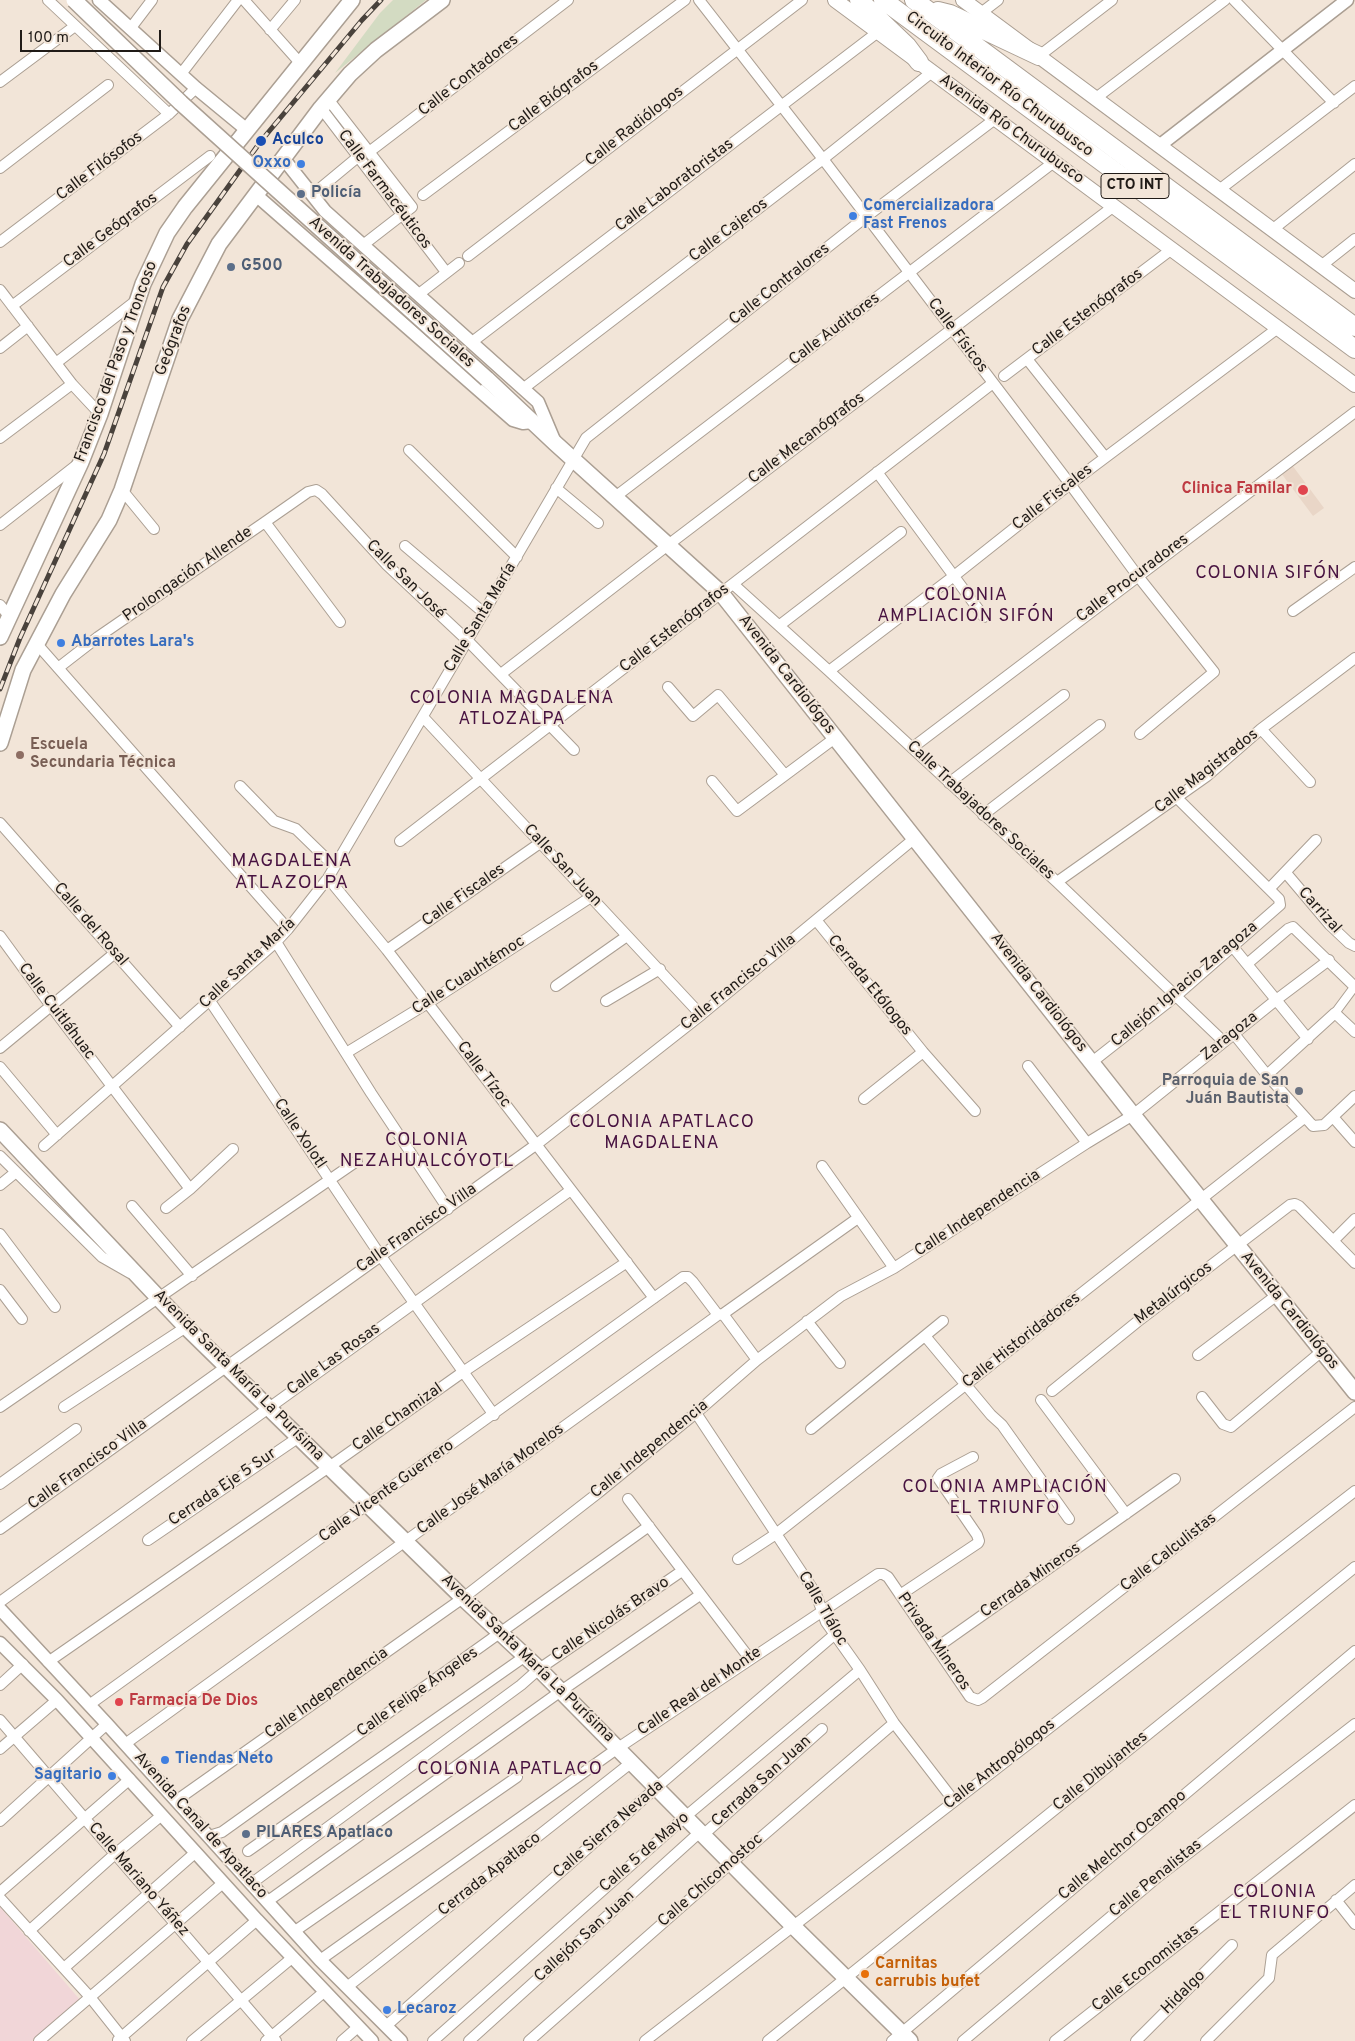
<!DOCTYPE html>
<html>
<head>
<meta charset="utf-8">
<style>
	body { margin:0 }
	#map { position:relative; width:1355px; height:2041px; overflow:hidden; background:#f2e5d8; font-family:Overpass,sans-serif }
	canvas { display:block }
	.scale { position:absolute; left:20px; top:30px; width:141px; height:22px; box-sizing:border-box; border:2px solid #201b17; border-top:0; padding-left:6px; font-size:15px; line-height:18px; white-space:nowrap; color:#201b17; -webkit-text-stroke:4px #f2e5d8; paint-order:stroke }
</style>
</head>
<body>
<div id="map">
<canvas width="1355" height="2041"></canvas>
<div class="scale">100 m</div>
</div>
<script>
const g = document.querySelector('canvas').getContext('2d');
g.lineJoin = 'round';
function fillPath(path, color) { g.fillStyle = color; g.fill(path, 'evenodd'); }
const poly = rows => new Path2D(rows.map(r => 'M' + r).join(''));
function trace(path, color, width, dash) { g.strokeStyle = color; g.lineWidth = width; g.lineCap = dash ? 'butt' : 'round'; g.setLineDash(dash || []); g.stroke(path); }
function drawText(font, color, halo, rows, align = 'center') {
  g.font = font + ' Overpass,sans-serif'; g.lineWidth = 4; g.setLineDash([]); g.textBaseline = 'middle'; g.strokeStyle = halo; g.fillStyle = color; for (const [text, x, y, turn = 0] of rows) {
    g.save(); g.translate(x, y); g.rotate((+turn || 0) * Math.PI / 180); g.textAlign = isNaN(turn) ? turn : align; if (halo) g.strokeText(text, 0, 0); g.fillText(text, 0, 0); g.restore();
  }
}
fillPath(poly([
	[0,1907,81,2001,32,2041,0,2041]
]), '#f1d6d8');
fillPath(poly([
	[1292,465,1324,508,1313,516,1281,473]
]), '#e9d6c7');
fillPath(poly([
	[393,0,426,0,335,73,380,13]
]), '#d3dbc2');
const pedestrian = poly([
	[1335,1013,1355,986]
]);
const minor = poly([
	[48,0,169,114],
	[244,0,301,64],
	[699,0,823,159,1070,484,1137,575,1214,672,1140,734],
	[1234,0,1334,103],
	[981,13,998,0],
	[130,29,152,0],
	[270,30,295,0],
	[1039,56,1112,0],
	[181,74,238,0],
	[0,82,75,26],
	[1096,98,1225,0],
	[328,99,412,207,363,245],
	[321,108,446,272],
	[369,152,568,0],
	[0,168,108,85],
	[1219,190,1355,86],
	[312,195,359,156],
	[423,195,685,0],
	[1272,230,1355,164],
	[0,242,169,114,196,88],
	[468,256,802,0],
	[1321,266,1355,239],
	[0,290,72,384,100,414],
	[419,294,459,263],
	[12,306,210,156],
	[472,342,878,32],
	[0,348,28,326],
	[1027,359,1105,457],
	[56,363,137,300],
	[1004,376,1172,249],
	[524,388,823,159,932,72],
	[0,438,72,384],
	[409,450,517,557],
	[877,472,984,617],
	[556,488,598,523],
	[122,490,154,529],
	[615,497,1054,162],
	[265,522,340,622],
	[0,525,78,464],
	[405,546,484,613],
	[733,584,829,671,1057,882,1224,1042],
	[0,605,9,616],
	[1293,611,1355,567],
	[780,625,901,532],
	[37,644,288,929],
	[58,668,98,637,265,522,308,492,316,490,322,494,386,564,467,640,574,750],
	[829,671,954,576,1070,484,1278,328],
	[501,674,668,545,1114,206],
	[668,687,693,716,718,695,785,775],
	[423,717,701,1015],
	[1261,729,1310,782],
	[912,748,1355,412],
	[712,781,737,811,835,738],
	[949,783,1064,695],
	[240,786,274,821,296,829,334,866],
	[983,815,1100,725],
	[0,823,180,1027],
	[400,841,993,383],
	[1286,873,1330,925,1349,943,1355,946],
	[328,878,387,950,654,1298],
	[1057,882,1207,776,1261,729,1355,658],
	[1269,889,1316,840],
	[816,920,923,1052,975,1111],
	[0,936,51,1006,190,1189],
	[276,942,371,1093,448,1209],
	[1233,947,1308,1039],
	[387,950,540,843],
	[1247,964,1288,929,1293,927,1355,987],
	[556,986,627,936],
	[210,1001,380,1255,494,1415],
	[606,1001,660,969],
	[1234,1034,1267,1075,1313,1126,1324,1125,1355,1096],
	[0,1048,115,953],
	[346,1053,428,1003,591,897],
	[1092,1062,1176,996,1280,905,1279,899,1269,889,1177,798],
	[1028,1066,1087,1143],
	[0,1067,57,1135],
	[1267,1075,1335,1013,1355,1032],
	[864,1099,923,1052],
	[1333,1117,1355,1142],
	[44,1146,276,942,288,929,328,878,586,438,867,216,995,119],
	[0,1156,102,1257,130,1273],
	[822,1166,894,1268],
	[0,1185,16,1172],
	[132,1206,192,1276],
	[166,1208,190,1189,233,1149],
	[0,1234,55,1307],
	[1334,1240,1355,1219],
	[0,1290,22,1319],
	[723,1314,757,1360],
	[807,1321,840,1363],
	[925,1336,991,1415,1002,1425,1069,1519],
	[1198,1355,1277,1295],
	[1052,1391,1137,1322,1290,1205,1295,1204,1299,1206,1355,1263],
	[1202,1397,1223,1424,1231,1427,1322,1351],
	[1041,1400,1126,1514],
	[0,1407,357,1161],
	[64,1407,186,1327],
	[696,1413,816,1594,826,1622,860,1670,894,1723,954,1801],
	[811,1429,943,1321],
	[0,1484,76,1429],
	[628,1499,750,1659],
	[0,1529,537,1144,701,1015,915,838],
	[148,1540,299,1437],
	[738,1559,776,1534,1304,1118],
	[900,1595,978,1543,979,1541,977,1535,938,1478,941,1474,973,1457],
	[0,1602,571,1190],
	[936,1648,1175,1479],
	[48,1662,329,1467,463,1372,627,1262],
	[0,1685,23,1664],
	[89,1705,683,1277,688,1277,693,1282,718,1315],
	[0,1720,276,2041],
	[125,1744,718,1315,723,1314,858,1218],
	[0,1749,57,1700],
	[177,1800,463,1598,598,1493,696,1413,757,1360,841,1296,894,1268,1087,1143,1133,1115,1276,1000,1329,960],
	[0,1821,107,1724],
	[703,1835,822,1729],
	[209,1836,222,1832,649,1526],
	[248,1851,524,1657],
	[252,1883,521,1685,539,1669,682,1571],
	[0,1892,130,1779],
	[0,1898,90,1997,125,2041],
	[1336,1900,1355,1924],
	[268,1901,561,1691,700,1595],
	[29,1931,115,1854,162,1815],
	[295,1931,517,1777],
	[320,1960,618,1748,878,1574,883,1574,888,1577,970,1697,978,1700,982,1698,1355,1407],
	[64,1968,196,1852],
	[347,1987,632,1762],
	[386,2026,657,1787,834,1635],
	[118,2040,257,1920],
	[39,2041,223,1883],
	[192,2041,292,1958],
	[266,2041,324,1992],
	[342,2041,358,2027],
	[433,2041,685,1817,860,1670],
	[469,2041,700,1832],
	[529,2041,723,1870,894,1723],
	[645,2041,1355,1491],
	[768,2041,1355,1567],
	[892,2041,1355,1651],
	[963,2041,1159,1876,1355,1724],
	[1055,2041,1355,1805],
	[1136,2041,1232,1945],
	[1206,2041,1269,1978,1272,1955,1355,1885]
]);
const tertiary = poly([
	[99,0,196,88,247,130],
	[1159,146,1347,0],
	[283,158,325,211,538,402,554,440],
	[256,195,513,420,523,423,532,422],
	[0,1609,107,1724,320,1960,401,2041],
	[0,1643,57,1700,257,1920,372,2041]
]);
const secondary = poly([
	[835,0,1355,385],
	[963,0,1355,291]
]);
const primary = poly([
	[487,379,555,443,721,593,1133,1115,1355,1392],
	[0,637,81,462,100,414,143,284,167,233,185,207,352,0],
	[0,743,23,670,63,594,109,520,122,490,180,319,219,244,321,108,350,74,376,50,442,0],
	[0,1130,186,1327,463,1598,539,1669,793,1926,910,2041]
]);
const motorway = poly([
	[859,0,907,46,919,62],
	[883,0,1355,349],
	[914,0,1355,327],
	[938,11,950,14,1039,56]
]);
trace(pedestrian, '#ab9f93', 10);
trace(minor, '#ab9f93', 12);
trace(tertiary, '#ab9f93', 15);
trace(secondary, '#ab9f93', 16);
trace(primary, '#ab9f93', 18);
trace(motorway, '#ab9f93', 20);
trace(pedestrian, '#fff', 8);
trace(minor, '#fff', 10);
trace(tertiary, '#fff', 12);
trace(secondary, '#fff', 14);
trace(primary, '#fff', 15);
trace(motorway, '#fff', 18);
const rail = poly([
	[0,689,20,638,104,454,163,287,187,244,261,141,362,20,381,0]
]);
trace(rail, '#49423c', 5);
trace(rail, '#f2e5d8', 3, [9]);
const primaryBridge = poly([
	[74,0,181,103,487,379]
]);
trace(primaryBridge, '#ab9f93', 18, []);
trace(primaryBridge, '#fff', 15);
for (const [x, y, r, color] of [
	[261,141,6,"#1a4fb4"],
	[301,164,5,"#3f7fe0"],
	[301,194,5,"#5c6f8a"],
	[853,216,5,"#3f7fe0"],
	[231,267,5,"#5c6f8a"],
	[1303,490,6,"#e0444e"],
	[61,643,5,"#3f7fe0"],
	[20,755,5,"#8d6e63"],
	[1299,1091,5,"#6b7280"],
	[119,1702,5,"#e0444e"],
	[165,1760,5,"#3f7fe0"],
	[112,1776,5,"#3f7fe0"],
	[246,1834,5,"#5c6f8a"],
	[865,1974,5,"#e8710a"],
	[387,2010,5,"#3f7fe0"]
]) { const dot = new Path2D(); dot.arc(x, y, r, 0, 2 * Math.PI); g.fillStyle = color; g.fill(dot); trace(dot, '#f2e5d8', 2); }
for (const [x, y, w] of [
	[1135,186,68]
]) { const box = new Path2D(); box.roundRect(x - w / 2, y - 12.5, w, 25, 4); g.fillStyle = '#f2e5d8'; g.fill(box); trace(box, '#201b17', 1); }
drawText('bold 15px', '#201b17', null, [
	["CTO INT",1135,186]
]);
drawText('16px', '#201b17', '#f2e5d8', [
	["Calle Contadores",469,76,-38],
	["Circuito Interior Río Churubusco",999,85,37],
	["Calle Biógrafos",554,97,-37],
	["Calle Radiólogos",635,127,-38],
	["Avenida Río Churubusco",1011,130,36],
	["Calle Filósofos",100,167,-37],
	["Calle Laboratoristas",675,186,-37],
	["Calle Farmacéuticos",384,190,53],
	["Calle Geógrafos",111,231,-37],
	["Calle Cajeros",729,231,-37],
	["Calle Contralores",780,285,-38],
	["Avenida Trabajadores Sociales",391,293,42],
	["Calle Estenógrafos",1088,313,-37],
	["Calle Auditores",835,330,-37],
	["Calle Físicos",957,336,53],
	["Geógrafos",174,341,-69],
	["Francisco del Paso y Troncoso",117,362,-70],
	["Calle Mecanógrafos",807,439,-37],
	["Calle Fiscales",1053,498,-38],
	["Prolongación Allende",188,575,-35],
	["Calle Procuradores",1133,579,-37],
	["Calle San José",405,580,45],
	["Calle Santa María",481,618,-59],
	["Calle Estenógrafos",675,629,-38],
	["Avenida Cardiológos",786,675,52],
	["Calle Magistrados",1207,772,-38],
	["Calle Trabajadores Sociales",980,811,43],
	["Calle San Juan",562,866,47],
	["Calle Fiscales",464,896,-35],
	["Carrizal",1319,911,48],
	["Calle del Rosal",90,925,49],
	["Calle Santa María",248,964,-43],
	["Calle Cuauhtémoc",469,976,-33],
	["Calle Francisco Villa",739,983,-39],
	["Callejón Ignacio Zaragoza",1185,985,-40],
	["Cerrada Etólogos",869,986,51],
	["Avenida Cardiológos",1038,993,52],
	["Calle Cuitláhuac",56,1012,53],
	["Zaragoza",1230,1037,-39],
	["Calle Tízoc",483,1075,53],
	["Calle Xolotl",299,1134,56],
	["Calle Independencia",978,1214,-33],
	["Calle Francisco Villa",417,1229,-35],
	["Metalúrgicos",1174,1294,-37],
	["Avenida Cardiológos",1289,1311,51],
	["Calle Historidadores",1022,1341,-38],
	["Calle Las Rosas",334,1360,-36],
	["Avenida Santa María La Purísima",238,1376,45],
	["Calle Chamizal",398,1418,-35],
	["Calle Independencia",650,1450,-39],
	["Calle Francisco Villa",88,1465,-36],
	["Calle José María Morelos",491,1480,-36],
	["Cerrada Eje 5 Sur",223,1488,-34],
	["Calle Vicente Guerrero",387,1492,-36],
	["Calle Calculistas",1169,1553,-38],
	["Cerrada Mineros",1031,1581,-35],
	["Calle Tláloc",822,1609,60],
	["Calle Nicolás Bravo",611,1620,-34],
	["Privada Mineros",933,1642,55],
	["Avenida Santa María La Purísima",527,1659,44],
	["Calle Real del Monte",700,1692,-34],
	["Calle Felipe Ángeles",418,1693,-35],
	["Calle Independencia",327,1694,-35],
	["Calle Antropólogos",1000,1765,-38],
	["Calle Dibujantes",1101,1772,-39],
	["Cerrada San Juan",762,1782,-42],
	["Avenida Canal de Apatlaco",200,1826,48],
	["Calle Sierra Nevada",609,1830,-41],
	["Calle Melchor Ocampo",1123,1846,-40],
	["Calle 5 de Mayo",645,1853,-41],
	["Cerrada Apatlaco",490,1875,-38],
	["Calle Penalistas",1156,1879,-39],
	["Calle Mariano Yáñez",138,1880,49],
	["Calle Chicomostoc",711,1881,-41],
	["Callejón San Juan",585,1937,-42],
	["Calle Economistas",1146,1969,-38],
	["Hidalgo",1184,1993,-45]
]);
drawText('bold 16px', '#164399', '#f2e5d8', [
	["Aculco",272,141]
], 'left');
drawText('bold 16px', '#366cbe', '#f2e5d8', [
	["Oxxo",291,164,"right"],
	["Comercializadora",863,207],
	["Fast Frenos",863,225],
	["Abarrotes Lara's",71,643],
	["Tiendas Neto",175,1760],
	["Sagitario",102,1776,"right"],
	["Lecaroz",397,2010]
], 'left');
drawText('bold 16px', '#4e5e75', '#f2e5d8', [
	["Policía",311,194],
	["G500",241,267],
	["PILARES Apatlaco",256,1834]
], 'left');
drawText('bold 16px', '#be3a42', '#f2e5d8', [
	["Clinica Familar",1292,490],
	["Farmacia De Dios",129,1702,"left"]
], 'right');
drawText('bold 16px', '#785e54', '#f2e5d8', [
	["Escuela",30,746],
	["Secundaria Técnica",30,764]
], 'left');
drawText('bold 16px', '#5b616d', '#f2e5d8', [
	["Parroquia de San",1289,1082],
	["Juán Bautista",1289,1100]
], 'right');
drawText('bold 16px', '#c56008', '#f2e5d8', [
	["Carnitas",875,1965],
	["carrubis bufet",875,1983]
], 'left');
g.letterSpacing = '1px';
drawText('18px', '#471240', '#f2e5d8', [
	["COLONIA SIFÓN",1268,574],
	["COLONIA",966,596],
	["AMPLIACIÓN SIFÓN",966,617],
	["COLONIA MAGDALENA",512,699],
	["ATLOZALPA",512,720],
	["COLONIA APATLACO",662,1123],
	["MAGDALENA",662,1144],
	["COLONIA",427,1141],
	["NEZAHUALCÓYOTL",427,1162],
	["COLONIA AMPLIACIÓN",1005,1488],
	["EL TRIUNFO",1005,1509],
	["COLONIA APATLACO",510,1770],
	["COLONIA",1275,1893],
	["EL TRIUNFO",1275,1914]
]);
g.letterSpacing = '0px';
g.letterSpacing = '1px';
drawText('19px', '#471240', '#f2e5d8', [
	["MAGDALENA",292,862],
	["ATLAZOLPA",292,884]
]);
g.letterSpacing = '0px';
</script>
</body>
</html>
